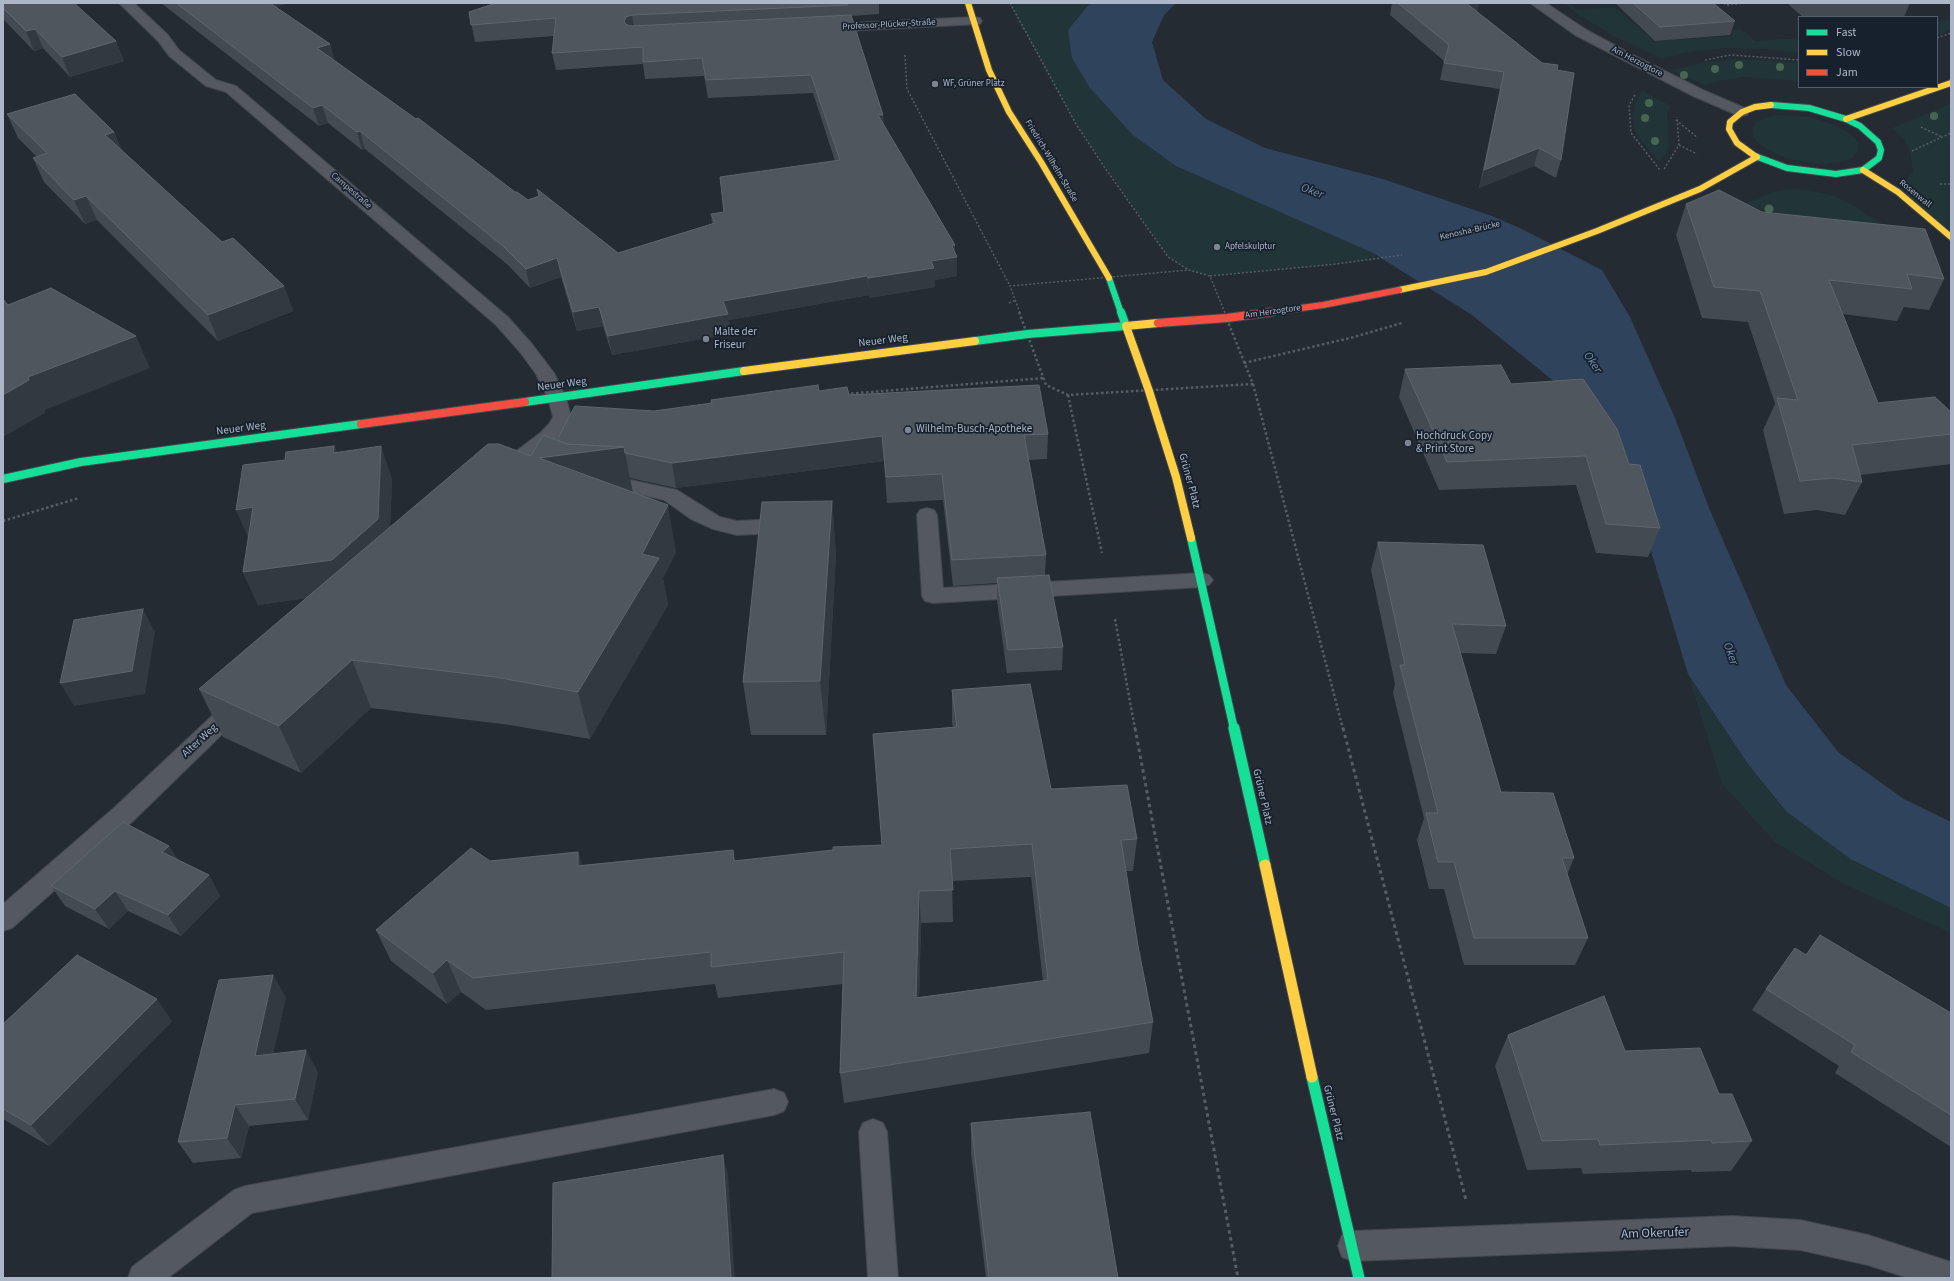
<!DOCTYPE html>
<html>
<head>
<meta charset="utf-8">
<style>
	body { margin:0 }
	#map { position:relative; width:1954px; height:1281px; overflow:hidden; background:#242b32; font-family:"Source Sans 3",sans-serif }
	canvas { display:block }
	.frame { position:absolute; inset:0; border:4px solid #acb6c6; pointer-events:none }
	.legend { position:absolute; left:1798px; top:16px; width:140px; height:72px; box-sizing:border-box; background:#17212d; border:1px solid #535d6a; margin:0; padding:5px 7px; list-style:none; font-size:12px; color:#acb6c6 }
	.legend li { display:flex; align-items:center; gap:8px; height:20px }
	.legend b { width:20px; border:1px solid #535d6a }
</style>
</head>
<body>
<div id="map">
<canvas width="1954" height="1281"></canvas>
<div class="frame"></div>
<ul class="legend">
<li><b style="height:5px;background:#16e098"></b>Fast</li>
<li><b style="height:5px;background:#ffcf43"></b>Slow</li>
<li><b style="height:5px;background:#f24e42"></b>Jam</li>
</ul>
</div>
<script>
const g = document.querySelector('canvas').getContext('2d');
g.lineJoin = 'round';
function fillPath(path, color) { g.fillStyle = color; g.fill(path, 'evenodd'); }
const poly = rows => new Path2D(rows.map(r => 'M' + r).join(''));
function trace(path, color, width, dash) { g.strokeStyle = color; g.lineWidth = width; g.lineCap = dash ? 'butt' : 'round'; g.setLineDash(dash || []); g.stroke(path); }
function drawText(font, color, halo, rows, align = 'center') {
  g.font = font + ' "Source Sans 3",sans-serif'; g.lineWidth = 3.5; g.setLineDash([]); g.textBaseline = 'middle'; g.strokeStyle = halo; g.fillStyle = color; for (const [text, x, y, turn = 0] of rows) {
    g.save(); g.translate(x, y); g.rotate((+turn || 0) * Math.PI / 180); g.textAlign = isNaN(turn) ? turn : align; if (halo) g.strokeText(text, 0, 0); g.fillText(text, 0, 0); g.restore();
  }
}
fillPath(poly([
	[1010,3,1090,3,1068,30,1301,220,1373,253,1377,259,1210,276,1189,270,1168,257,1076,124,1018,20],
	[1564,3,1570,3,1577,10,1614,7,1655,41,1733,36,1728,31,1741,29,1755,41,1799,38,1799,53,1766,49,1723,48,1682,53,1662,59,1612,35,1579,15],
	[1951,20,1951,30,1937,36,1937,21],
	[1735,59,1799,62,1799,81,1744,77,1724,80,1705,85,1689,79,1672,70,1707,62],
	[1642,91,1671,106,1667,115,1669,144,1665,155,1659,162,1639,138,1634,126,1633,114,1635,103],
	[1951,104,1951,237,1898,192,1913,171,1910,152,1904,139,1892,128],
	[1777,115,1809,117,1839,127,1852,135,1858,143,1858,151,1852,158,1840,162,1824,164,1805,162,1786,158,1770,151,1759,144,1753,136,1752,129,1756,122,1764,118],
	[1788,189,1808,190,1832,195,1854,206,1883,225,1794,217,1742,205,1772,192],
	[1688,674,1748,764,1852,860,1951,908,1951,933,1846,885,1775,842,1722,784]
]), '#213538');
fillPath(poly([
	[1090,3,1176,3,1164,15,1152,42,1163,80,1206,119,1265,148,1383,179,1492,216,1520,228,1602,270,1630,317,1675,418,1709,508,1786,685,1838,752,1904,799,1951,822,1951,908,1852,860,1786,811,1748,764,1688,674,1622,455,1582,404,1472,315,1373,253,1176,166,1133,135,1090,88,1072,58,1068,30]
]), '#2f435d');
const lane = poly([
	[602,478,626,479,677,490,720,517,737,521,777,519,784,521,787,526,784,531,777,533,737,535,713,529,691,519,664,500,626,491,595,488,592,484,595,480,602,478],
	[927,508,934,510,937,515,943,588,1202,573,1209,575,1213,580,1209,585,1202,587,933,603,925,601,922,596,917,515,920,510,927,508],
	[774,1089,784,1093,788,1102,784,1111,774,1115,252,1213,168,1278,128,1278,132,1267,234,1190,245,1186,774,1089],
	[873,1119,883,1123,887,1132,898,1278,868,1278,859,1132,863,1123,873,1119]
]);
const street = poly([
	[119,3,134,3,168,35,179,50,216,80,236,86,508,317,532,344,554,373,566,398,571,417,564,431,554,441,508,476,501,478,494,476,491,472,494,468,540,433,549,424,553,417,548,398,536,374,520,352,496,325,226,92,206,86,169,56,158,41,119,3],
	[1530,3,1546,3,1585,29,1629,53,1703,90,1747,109,1749,112,1747,115,1742,116,1737,115,1693,96,1575,35,1530,3],
	[975,17,980,18,982,21,980,24,826,32,821,31,819,28,821,25,826,24,975,17],
	[239,696,247,698,250,704,247,710,133,821,12,928,3,931,3,904,115,807,231,698,239,696],
	[1731,1216,1800,1220,1868,1235,1951,1262,1951,1278,1908,1278,1868,1265,1800,1250,1731,1246,1353,1261,1342,1257,1338,1246,1342,1235,1353,1231,1731,1216]
]);
const fastFar2 = poly([
	[1755,156,1787,168,1836,174,1863,170,1879,158,1881,150,1878,142,1860,126,1846,119,1809,108,1771,105],
	[1109,278,1121,313]
]);
const fastFar1 = poly([
	[975,341,1028,334,1126,326,1121,312],
	[525,402,744,371],
	[3,479,81,462,361,424],
	[1191,538,1234,729]
]);
const fast = poly([
	[1234,728,1265,865],
	[1312,1077,1359,1278]
]);
const slowFar2 = poly([
	[968,3,989,70,1009,112,1041,162,1109,278],
	[1846,119,1951,83],
	[1755,156,1737,143,1729,129,1730,122,1742,112,1755,107,1771,105],
	[1863,170,1898,192,1951,237],
	[1399,290,1486,272,1597,231,1700,189,1757,157]
]);
const slowFar1 = poly([
	[1158,323,1126,326,1149,391,1176,477,1191,538],
	[744,371,975,341]
]);
const slow = poly([
	[1265,865,1312,1077]
]);
const jamFar1 = poly([
	[1265,313,1323,305,1399,290]
]);
const jam = poly([
	[1158,323,1227,318,1272,312],
	[361,424,525,402]
]);
trace(lane, '#42474d', 2);
trace(street, '#42474d', 2);
trace(fastFar2, '#42474d', 8);
trace(fastFar1, '#42474d', 10);
trace(fast, '#42474d', 13);
trace(slowFar2, '#42474d', 8);
trace(slowFar1, '#42474d', 10);
trace(slow, '#42474d', 13);
trace(jamFar1, '#42474d', 8);
trace(jam, '#42474d', 10);
trace(poly([
	[1010,3,1076,124,1105,168,1168,257,1189,270],
	[1724,3,1726,5,1748,3],
	[1937,38,1951,33],
	[905,55,907,89,1010,286],
	[1705,60,1731,55,1799,60],
	[1635,95,1629,105,1631,133,1660,170],
	[1676,120,1698,138],
	[1921,127,1942,137],
	[1679,145,1697,154],
	[1912,151,1951,133],
	[1664,169,1679,145,1677,117],
	[1940,184,1951,184],
	[1210,276,1336,264,1402,255],
	[1009,303,1016,300],
	[1020,313,1010,286,1189,270,1210,276,1225,313]
]), '#565d64', 1.5, [2, 2]);
trace(poly([
	[1019,312,1046,385,1068,395,1253,384,1224,312],
	[1244,363,1354,337,1402,323],
	[1253,384,1343,729],
	[846,394,1044,378],
	[1068,395,1102,553],
	[3,521,79,498],
	[1115,619,1135,729]
]), '#565d64', 2.5, [2.5, 2.5]);
trace(poly([
	[1135,728,1238,1278],
	[1343,728,1466,1200]
]), '#565d64', 3, [3.5, 3.5]);
fillPath(lane, '#545861');
fillPath(street, '#545861');
trace(fastFar2, '#16e098', 6);
trace(fastFar1, '#16e098', 8);
trace(fast, '#16e098', 11);
trace(slowFar2, '#ffcf43', 6);
trace(slowFar1, '#ffcf43', 8);
trace(slow, '#ffcf43', 11);
trace(jamFar1, '#f24e42', 6);
trace(jam, '#f24e42', 8);
g.fillStyle = '#466652';
for (const [x, y, r] of [
	[1739,65,4],
	[1780,67,4],
	[1715,69,4],
	[1684,75,4],
	[1649,103,4],
	[1934,116,4],
	[1645,118,4],
	[1655,141,4],
	[1769,209,4.5]
]) { g.beginPath(); g.arc(x, y, r, 0, 2 * Math.PI); g.fill(); }
fillPath(poly([
	[3,3,116,41,124,61,70,77,43,48,34,51,3,19],
	[161,3,289,3,275,7,330,44,334,60,515,192,528,200,539,196,537,189,618,253,712,224,711,214,724,212,835,161,813,93,708,98,704,76,645,79,643,64,556,70,552,53,554,36,475,42,469,12,496,3,879,3,879,14,851,16,883,115,884,126,955,245,955,252,957,257,957,276,935,280,935,287,869,298,869,295,729,320,730,334,612,355,603,326,577,331,561,277,530,288,508,265,365,149,362,150,328,123,319,126],
	[1392,3,1479,3,1477,12,1542,63,1557,70,1561,160,1556,178,1534,166,1479,188,1500,89,1440,80,1444,61,1390,15],
	[1615,3,1713,3,1735,21,1730,35,1655,41],
	[1789,3,1910,3,1904,17,1803,17,1789,5],
	[7,114,114,132,122,151,222,242,284,286,293,311,218,341,97,220,85,224,44,182,33,158,37,157,18,138],
	[1686,204,1762,212,1944,279,1929,310,1904,307,1897,321,1843,314,1878,403,1951,412,1951,464,1860,475,1862,482,1845,515,1817,510,1784,514,1763,430,1775,404,1748,322,1702,318,1676,235],
	[1405,369,1629,464,1660,528,1648,557,1596,553,1576,485,1439,490,1399,397],
	[819,391,849,395,1048,434,1047,459,1029,460,1046,555,1045,575,1063,647,1062,670,1007,673,997,601,997,583,953,586,943,500,887,503,884,461,676,488,630,478,633,492,676,552,663,578,668,605,590,739,510,725,371,708,301,773,223,737,199,689,306,598,258,605,243,572,285,460,334,446,337,452,392,479,390,527,531,456,557,440,654,411,711,403,711,400],
	[832,501,836,554,826,735,751,735,743,682],
	[1378,542,1506,626,1496,654,1460,653,1501,792,1574,858,1567,875,1588,938,1575,965,1464,965,1444,889,1429,889,1417,840,1424,818,1393,693,1395,684,1371,570],
	[952,690,1051,789,1137,839,1133,871,1126,871,1138,946,1153,1022,1149,1053,844,1103,840,1073,843,984,718,998,715,984,486,1010,461,992,447,1004,391,961,376,930,490,861,578,852,582,865,733,850,735,861,882,845,873,734,953,727,952,723],
	[1031,877,1043,981,919,997,921,923,953,922,952,881],
	[169,846,178,860,209,875,220,896,181,936,128,911,109,929,65,906,51,886],
	[1806,955,1951,1013,1951,1147,1835,1073,1839,1066,1752,1010,1766,989],
	[286,997,273,1054,318,1072,308,1120,249,1126,241,1158,193,1163,178,1142],
	[172,1021,49,1146,3,1119,3,1024],
	[1508,1035,1625,1051,1719,1094,1752,1141,1731,1171,1692,1172,1691,1170,1583,1174,1581,1168,1527,1170,1495,1066],
	[971,1123,1118,1278,986,1278,971,1153]
]), '#444a52');
fillPath(poly([
	[259,3,289,3,261,10],
	[1466,3,1479,3,1476,17],
	[632,15,635,32,629,34,624,22,626,17],
	[35,29,43,48,34,51,26,31],
	[116,41,124,61,70,77,62,57],
	[330,44,335,62,317,48],
	[322,105,328,123,319,126,313,108],
	[878,115,883,115,884,133],
	[360,131,365,149,362,150,357,132],
	[114,132,124,156,105,135],
	[1539,148,1534,166,1479,188,1484,170],
	[86,196,97,220,85,224,74,200],
	[955,245,955,257,957,257,957,276,935,280,935,287,869,298,868,278,931,261,952,246],
	[557,258,561,277,530,288,526,269],
	[867,276,869,295,729,320,730,334,612,355,608,336,723,301],
	[284,286,293,311,218,341,208,315],
	[599,307,603,326,577,331,573,312],
	[136,336,150,368,45,410,45,413,3,437,3,395,28,377],
	[882,436,884,461,676,488,672,463],
	[334,446,346,478,333,453],
	[381,446,392,479,389,552,345,593,258,605,243,572],
	[624,447,633,494,539,458],
	[832,501,836,554,826,735,820,681],
	[668,505,676,552,663,578,668,605,590,739,578,692,642,554],
	[253,507,250,542,236,510],
	[143,609,155,632,145,694,74,706,60,683],
	[352,660,371,708,301,773,279,726],
	[169,846,182,866,162,852],
	[578,852,588,884,578,866],
	[209,875,220,896,181,936,168,915],
	[115,891,128,911,109,929,95,909],
	[919,891,921,923,918,1029,916,998],
	[447,960,461,992,447,1004,433,973],
	[273,975,286,997,268,1077,255,1056],
	[157,999,172,1021,49,1146,31,1125],
	[306,1050,318,1072,308,1120,295,1099],
	[235,1105,249,1126,241,1158,227,1138],
	[723,1155,728,1175,735,1278,731,1278]
]), '#323940');
const building = poly([
	[3,3,74,3,116,41,62,57,35,29,26,31,3,8,3,3],
	[176,3,270,3,330,44,317,48,416,119,418,118,515,192,517,192,528,200,539,196,537,189,618,253,715,223,711,214,724,212,720,177,840,160,811,75,706,80,702,58,643,62,643,47,552,53,556,18,471,25,469,12,496,3,847,3,848,5,632,15,626,17,624,22,627,25,632,26,851,15,883,115,878,115,955,245,952,246,957,257,931,261,934,268,868,278,867,276,723,301,728,314,608,336,599,307,573,312,557,258,526,269,503,246,360,131,357,132,322,105,313,108,176,3],
	[1398,3,1466,3,1542,63,1558,65,1557,70,1574,73,1561,160,1539,148,1484,170,1504,72,1444,63,1449,45,1398,3],
	[1633,3,1713,3,1735,21,1660,27,1633,3],
	[75,94,114,132,105,135,222,242,233,238,284,286,208,315,86,196,74,200,33,158,47,153,7,114,75,94],
	[1719,190,1762,212,1925,229,1944,279,1907,274,1912,289,1829,280,1878,403,1935,397,1951,412,1951,434,1852,445,1862,482,1833,478,1800,481,1777,398,1798,400,1760,291,1714,287,1686,204,1719,190],
	[51,288,136,336,28,377,29,380,3,395,3,299,8,305,51,288],
	[1501,365,1511,384,1583,379,1617,429,1629,464,1640,465,1660,528,1606,524,1586,456,1447,462,1405,369,1501,365],
	[818,385,819,391,847,387,849,395,1039,385,1048,434,1024,435,1046,555,952,560,942,474,886,477,882,436,672,463,625,453,624,447,567,444,557,440,575,406,654,411,712,403,711,400,818,385],
	[543,435,567,444,624,447,539,458,668,505,642,554,659,558,578,692,495,677,352,660,279,726,199,689,488,444,499,444,531,456,543,435],
	[334,446,333,453,381,446,378,519,332,560,243,572,253,507,236,510,243,465,285,460,286,452,334,446],
	[832,501,820,681,743,682,762,502,832,501],
	[1378,542,1483,545,1506,626,1452,624,1501,792,1553,793,1574,858,1562,858,1588,938,1474,938,1454,862,1438,862,1426,813,1438,813,1400,665,1405,665,1378,542],
	[1049,575,1063,647,1008,650,997,578,1049,575],
	[143,609,132,671,60,683,74,620,143,609],
	[1030,684,1051,789,1127,785,1137,839,1121,840,1138,946,1153,1022,840,1073,844,952,711,967,711,952,473,978,447,960,433,973,376,930,471,848,490,861,578,852,578,866,733,850,734,861,833,850,833,847,882,845,873,734,957,727,952,690,1030,684],
	[1032,844,1048,980,916,998,919,891,953,890,950,849,1032,844],
	[123,822,169,846,162,852,209,875,168,915,115,891,95,909,51,886,123,822],
	[1820,935,1951,1013,1951,1115,1851,1052,1855,1045,1766,989,1795,948,1806,955,1820,935],
	[77,955,157,999,31,1125,3,1109,3,1024,77,955],
	[273,975,255,1056,306,1050,295,1099,235,1105,227,1138,178,1142,219,980,273,975],
	[1604,996,1625,1051,1700,1048,1719,1094,1732,1094,1752,1141,1712,1143,1711,1140,1600,1145,1598,1139,1542,1141,1508,1035,1604,996],
	[1090,1112,1118,1278,989,1278,971,1123,1090,1112],
	[723,1155,731,1278,552,1278,553,1183,723,1155]
]);
fillPath(building, '#4f565e');
trace(building, '#5e656e', 1);
for (const [x, y, r, color] of [
	[935,84,4,"#7c8592"],
	[1217,247,4,"#7c8592"],
	[706,339,4,"#7c8592"],
	[908,430,4,"#7c8592"],
	[1408,443,4,"#7c8592"]
]) { const dot = new Path2D(); dot.arc(x, y, r, 0, 2 * Math.PI); g.fillStyle = color; g.fill(dot); trace(dot, '#17212d', 1.5); }
drawText('9px', '#acb6c6', '#17212d', [
	["Professor-Plücker-Straße",889,25,-3],
	["Am Herzogtore",1637,62,27],
	["Friedrich-Wilhelm-Straße",1051,161,59],
	["Campestraße",351,191,41],
	["Rosenwall",1915,194,39],
	["Kenosha-Brücke",1470,231,-13],
	["Am Herzogtore",1273,312,-8]
]);
drawText('9px', '#acb6c6', '#17212d', [
	["WF, Grüner Platz",943,84],
	["Apfelskulptur",1225,247]
], 'left');
drawText('11px', '#acb6c6', '#17212d', [
	["Malte der",714,333],
	["Friseur",714,346],
	["Wilhelm-Busch-Apotheke",916,430],
	["Hochdruck Copy",1416,437],
	["& Print Store",1416,450]
], 'left');
drawText('11px', '#acb6c6', '#17212d', [
	["Neuer Weg",883,341,-7],
	["Neuer Weg",562,385,-8],
	["Neuer Weg",241,429,-8],
	["Grüner Platz",1189,481,75],
	["Alter Weg",200,741,-43],
	["Grüner Platz",1262,797,77],
	["Grüner Platz",1333,1113,76]
]);
drawText('italic 12px', '#718eb1', '#17212d', [
	["Oker",1312,192,21],
	["Oker",1592,363,56],
	["Oker",1730,654,70]
]);
drawText('13px', '#acb6c6', '#17212d', [
	["Am Okerufer",1655,1234,-2]
]);
</script>
</body>
</html>
